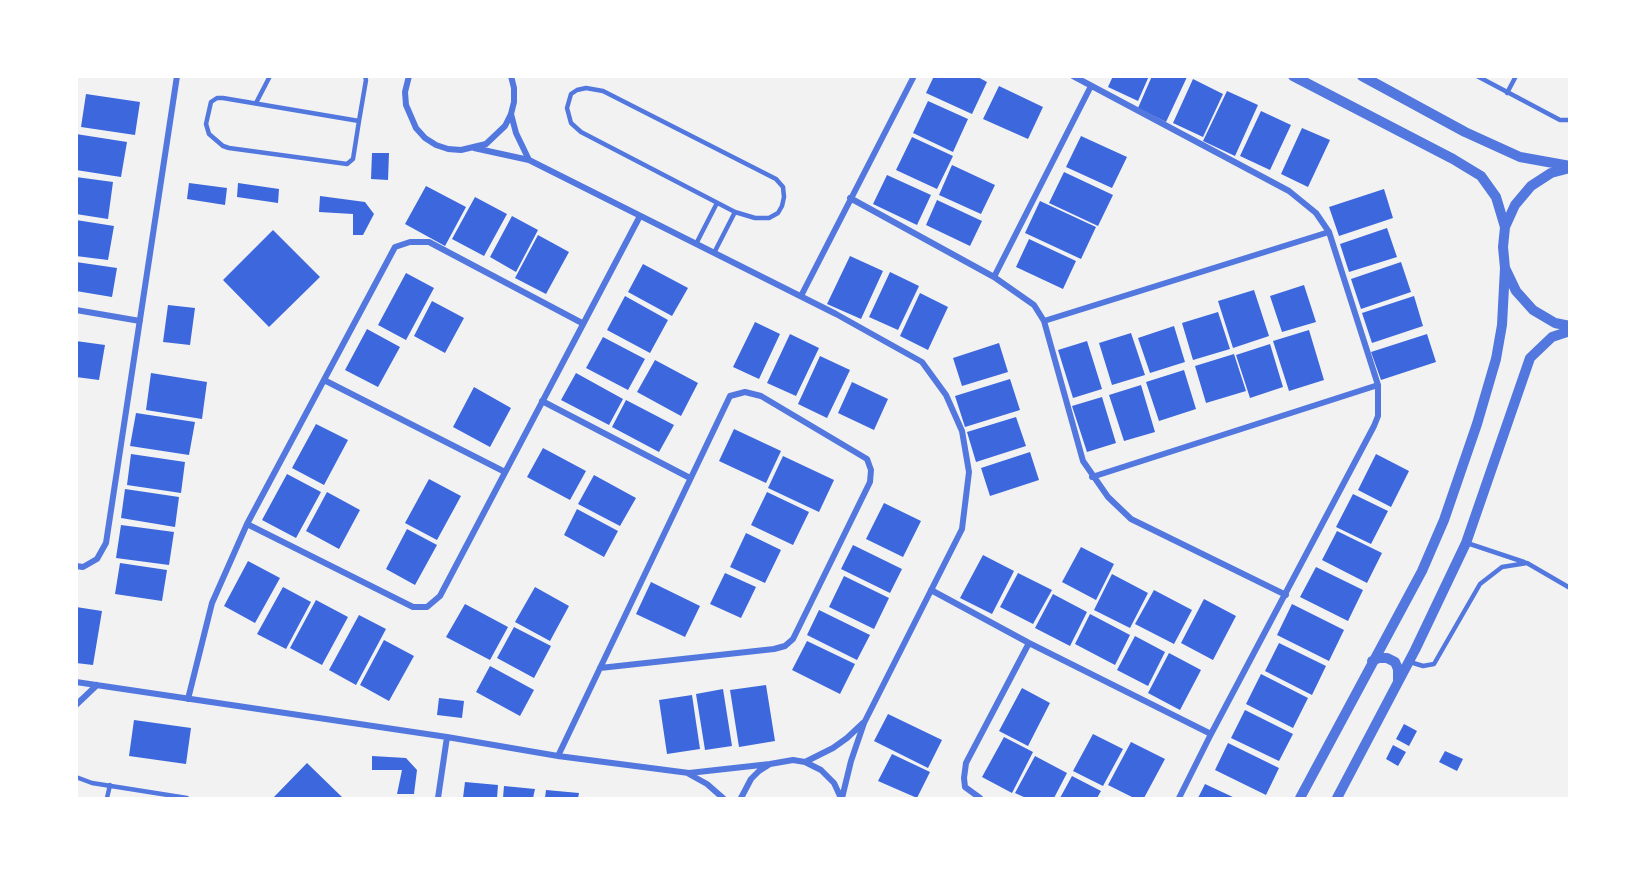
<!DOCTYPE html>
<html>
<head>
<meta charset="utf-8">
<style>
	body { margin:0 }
	#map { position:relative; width:1646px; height:875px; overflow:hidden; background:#f2f2f2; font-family:"Noto Sans",sans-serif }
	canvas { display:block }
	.frame { position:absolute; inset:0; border:78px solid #fff; pointer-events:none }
</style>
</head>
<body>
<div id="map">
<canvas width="1646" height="875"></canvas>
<div class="frame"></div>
</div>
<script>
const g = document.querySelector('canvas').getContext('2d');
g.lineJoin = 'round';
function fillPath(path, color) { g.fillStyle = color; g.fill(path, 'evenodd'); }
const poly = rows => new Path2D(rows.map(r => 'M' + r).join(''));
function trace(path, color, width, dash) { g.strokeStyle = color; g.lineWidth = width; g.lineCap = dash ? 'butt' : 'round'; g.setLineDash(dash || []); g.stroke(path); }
fillPath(poly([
	[934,76,976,76,987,82,972,114,926,93],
	[1113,76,1149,76,1138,101,1108,87],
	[1152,76,1187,77,1166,122,1138,108],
	[1193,79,1223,94,1203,137,1173,123],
	[999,86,1043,107,1028,139,983,119],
	[1227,91,1258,105,1235,156,1203,141],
	[86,94,140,102,135,135,81,127],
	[928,101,968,119,953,152,913,133],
	[1261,111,1291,125,1270,170,1240,156],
	[1302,128,1330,140,1308,187,1281,174],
	[76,134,127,142,121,177,76,170],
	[1081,136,1127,157,1112,188,1066,167],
	[912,137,953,156,937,189,896,170],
	[372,153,389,153,388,180,371,179],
	[952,165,995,185,981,214,939,195],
	[1064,172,1113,195,1098,226,1049,203],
	[887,175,931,195,917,225,873,204],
	[76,177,113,182,108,219,76,214],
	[189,183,227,188,225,205,187,199],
	[238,183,279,189,278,203,237,197],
	[426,186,466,207,445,246,405,224],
	[1384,189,1393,218,1339,236,1329,207],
	[320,196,365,202,374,214,363,235,353,235,353,214,319,212],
	[475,197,507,214,484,256,452,239],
	[937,200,982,221,970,246,926,225],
	[1040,201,1096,227,1081,259,1025,233],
	[512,216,538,230,516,272,490,257],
	[76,220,114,226,108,260,76,256],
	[1387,228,1397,257,1349,272,1340,244],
	[273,230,320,277,269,327,223,280],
	[538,235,569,252,546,294,515,278],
	[1029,239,1076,261,1063,289,1016,267],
	[850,256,883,271,861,319,827,304],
	[76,262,117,268,112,297,76,291],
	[1401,262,1411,292,1361,309,1351,279],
	[643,264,688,288,672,316,628,292],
	[890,272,919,286,898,330,869,317],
	[406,273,434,288,406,340,378,325],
	[1304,285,1316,322,1282,332,1270,296],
	[1254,290,1269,336,1233,348,1218,301],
	[920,293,948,307,928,350,900,336],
	[625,296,668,320,650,353,607,330],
	[1414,296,1423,326,1372,343,1362,313],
	[432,301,464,318,445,353,414,336],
	[168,305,195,308,190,345,163,342],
	[1218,312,1230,349,1193,360,1182,323],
	[755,322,780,334,759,379,733,367],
	[1174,326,1185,362,1150,373,1138,338],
	[367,329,400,347,378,387,345,370],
	[1309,330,1324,380,1289,391,1273,341],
	[1131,333,1145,375,1112,385,1099,343],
	[790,334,819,348,796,396,767,383],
	[1427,334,1436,362,1381,380,1371,352],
	[603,337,645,359,628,390,586,368],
	[76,341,105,345,99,380,76,377],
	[1087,341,1102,389,1073,398,1058,350],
	[999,343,1008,372,962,386,953,358],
	[1270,344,1283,387,1250,398,1236,355],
	[1234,354,1246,391,1206,403,1195,366],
	[820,356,850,370,827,418,798,404],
	[655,360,698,383,681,416,637,392],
	[1184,370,1196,409,1159,421,1146,382],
	[151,373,207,382,202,419,146,410],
	[576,373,623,399,609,425,561,400],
	[1010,379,1020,410,965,427,955,396],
	[852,382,888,399,874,430,838,413],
	[1141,385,1155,432,1124,441,1109,395],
	[474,387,511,408,490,447,453,427],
	[1102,397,1116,443,1087,452,1072,406],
	[626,400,674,425,659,452,612,427],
	[136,413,195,422,189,455,130,446],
	[1016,417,1026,446,976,462,967,432],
	[316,424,348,440,324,485,292,468],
	[734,429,781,451,766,483,719,461],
	[543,448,586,471,570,500,527,477],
	[1030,452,1039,480,990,496,981,468],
	[131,454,185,462,181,493,127,485],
	[1376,454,1409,471,1391,507,1358,490],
	[783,456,834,480,819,512,768,488],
	[287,474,321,492,296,538,262,520],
	[594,475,636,498,620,526,578,504],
	[429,479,461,496,437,540,405,523],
	[125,489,179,497,175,527,121,518],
	[327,492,360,510,339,549,306,531],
	[767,492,809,512,793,545,751,525],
	[1353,494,1388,511,1371,544,1336,527],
	[884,503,921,521,903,557,866,539],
	[577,509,618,531,604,557,564,535],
	[121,525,174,532,169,565,116,558],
	[407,529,437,545,415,585,386,569],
	[1337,531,1382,553,1367,583,1322,560],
	[746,533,781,550,765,583,730,567],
	[853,545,902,569,890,593,841,569],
	[1081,547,1114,564,1096,600,1062,582],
	[983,555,1014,571,992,614,960,598],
	[248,561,280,578,255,623,224,606],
	[120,563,167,570,162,601,115,594],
	[1316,567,1363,590,1348,621,1300,597],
	[725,573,756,587,741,618,710,604],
	[1018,573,1052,590,1033,624,1000,607],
	[1112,574,1148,593,1130,628,1094,610],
	[844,576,889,598,874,629,829,607],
	[651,582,700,606,685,637,636,614],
	[283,587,311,602,286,649,257,634],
	[535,587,569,606,550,641,515,622],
	[1154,590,1192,610,1174,644,1135,624],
	[1053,594,1087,612,1070,646,1035,628],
	[1204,599,1236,616,1213,660,1181,643],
	[316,600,348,617,322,665,290,648],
	[465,604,508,627,490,660,446,637],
	[1292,604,1344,630,1329,661,1277,635],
	[76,607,102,611,93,665,76,663],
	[819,610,870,635,857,660,807,635],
	[1090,614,1130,635,1115,665,1075,644],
	[359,615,386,629,356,685,329,670],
	[514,627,551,646,534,678,497,658],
	[1135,636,1165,652,1148,686,1117,670],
	[384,640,414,656,389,701,360,685],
	[807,641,855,664,840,694,792,670],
	[1279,643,1326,666,1312,695,1265,671],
	[1169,653,1201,670,1180,710,1148,693],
	[490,666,534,690,520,716,476,692],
	[1261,674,1308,698,1293,728,1246,704],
	[766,685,775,741,739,747,730,690],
	[1022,688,1050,703,1028,746,999,731],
	[723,689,732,746,705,750,696,694],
	[692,695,700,749,667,754,659,700],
	[439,698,464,701,462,718,437,715],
	[1245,710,1293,734,1279,761,1231,738],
	[888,714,942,740,928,768,874,741],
	[134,720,191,728,186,764,129,756],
	[1404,724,1417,731,1409,746,1396,739],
	[1093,734,1123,749,1103,786,1073,771],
	[1004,737,1033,752,1012,793,982,777],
	[1131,742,1165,759,1144,798,1134,798,1108,785],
	[1228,743,1279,768,1266,795,1215,770],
	[1393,745,1406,752,1398,766,1386,759],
	[1445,751,1463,759,1457,771,1439,762],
	[892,754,930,772,917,798,878,781],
	[372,756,406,758,417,770,414,794,397,794,402,770,372,770],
	[1035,756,1067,773,1054,798,1026,798,1015,793],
	[307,763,343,798,273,798],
	[1072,776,1101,791,1097,798,1060,798],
	[465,782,498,785,497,798,463,798],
	[1205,784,1235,798,1198,798],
	[504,786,535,789,533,798,503,798],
	[546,790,579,793,578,798,545,798]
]), '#3d67dc');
trace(poly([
	[1477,76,1560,120,1570,120],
	[586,88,603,91,776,179,783,187,784,197,782,206,778,213,769,218,755,218,735,212,581,132,571,123,567,108,571,94,577,90,586,88],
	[1507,93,1516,76],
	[256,103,270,76],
	[359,121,223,98,217,98,211,102,206,124,209,134,223,146,229,148,347,164,353,159,359,121,366,80,365,76],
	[696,244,717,203],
	[714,253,735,212],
	[1467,543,1524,562],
	[1410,662,1423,666,1434,664,1480,584,1502,567,1527,563,1570,588],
	[76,777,92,783,187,798],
	[107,798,110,785]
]), '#5277de', 4.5);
trace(poly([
	[409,76,405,92,406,105,416,128,425,138,436,145,448,149,461,150,486,144,505,126,511,114,514,102,514,88,511,76],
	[1073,76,1289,191,1316,213,1329,232,1378,385,1378,416,1374,426,1211,734,1179,798],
	[511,114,516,133,529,160],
	[474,148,529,160,836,314,922,362,946,395,962,431,969,472,962,529,864,723,851,761,842,798],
	[850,198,994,277,1034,305,1044,321,1083,461,1108,497,1131,519,1286,595],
	[994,277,1091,86],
	[801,296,914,76],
	[76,310,140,321],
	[1044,321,1329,232],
	[324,380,505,472],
	[542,401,690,478],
	[1092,477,1378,385],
	[247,524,413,607,427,607,440,596,640,216],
	[76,566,83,567,97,559,106,543,177,76],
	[931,590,1029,643,1211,734],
	[76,682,447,737,558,756,689,773,770,764],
	[188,699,212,603,247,524,395,247,410,242,429,242,582,323],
	[76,705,97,685],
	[558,756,730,396,745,392,761,396,867,459,871,470,870,482,793,639,785,646,774,649,600,668],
	[805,762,833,748,847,738,863,723],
	[689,774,707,784,723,798],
	[438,798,447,737],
	[741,798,751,779,759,771,770,764,793,760,805,762,821,770,834,783,841,798],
	[980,798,965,787,964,778,966,763,1029,643]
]), '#5277de', 6);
trace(poly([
	[1293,76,1453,159,1481,176,1496,197,1505,227],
	[1362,76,1465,132,1520,157,1570,166],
	[1570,168,1551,173,1531,186,1515,205,1505,227,1503,247,1505,268,1516,291,1533,310,1555,323,1570,326],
	[1372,661,1379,658,1387,658,1395,662,1398,669,1398,682],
	[1300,798,1422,571,1444,520,1477,424,1496,359,1502,325,1505,268],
	[1337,798,1415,650,1466,543,1530,358,1552,337,1570,331]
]), '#5277de', 10);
</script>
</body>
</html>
